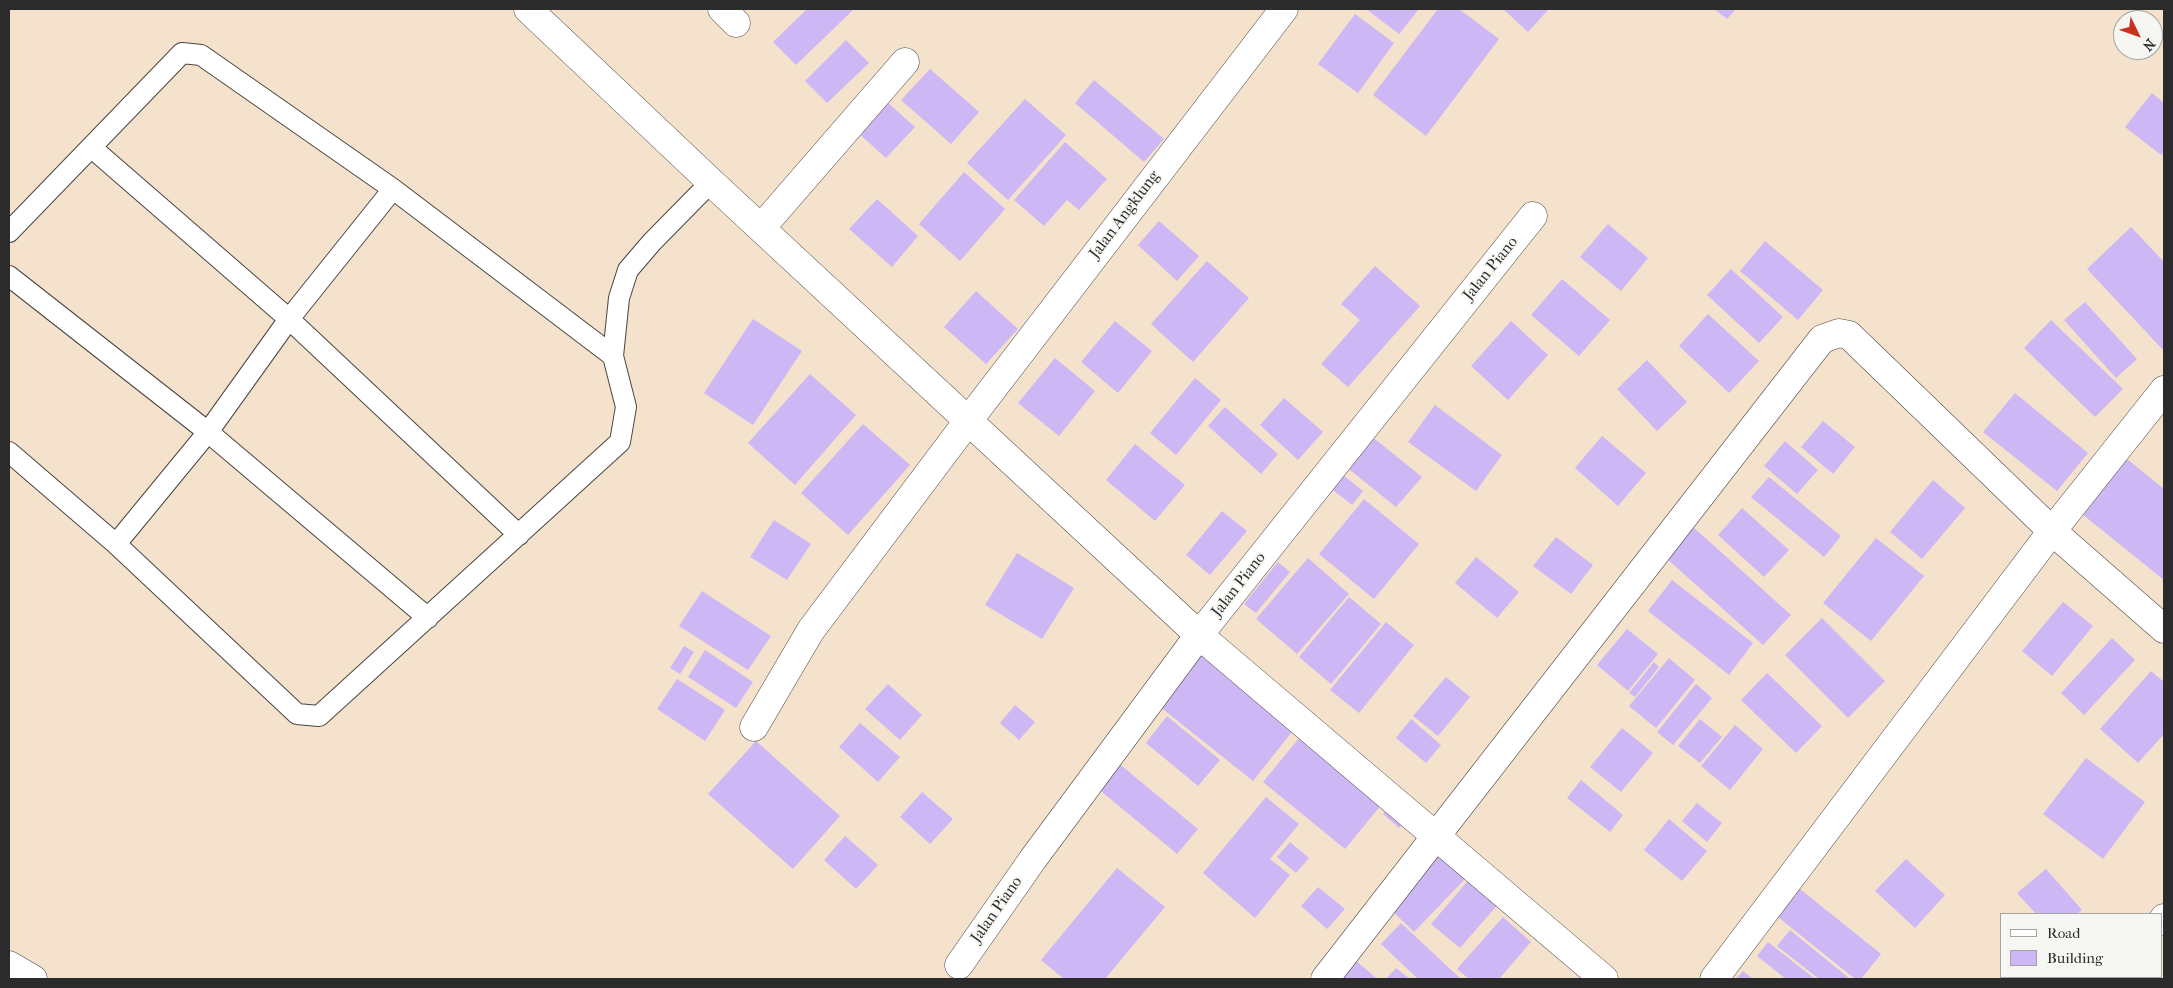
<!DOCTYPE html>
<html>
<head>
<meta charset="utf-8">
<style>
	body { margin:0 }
	#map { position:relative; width:2173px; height:988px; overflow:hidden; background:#f5e2cc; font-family:"IM FELL French Canon",serif }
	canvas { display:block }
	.frame { position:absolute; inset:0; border:10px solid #2b2b2b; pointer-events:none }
	.legend { position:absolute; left:2000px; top:913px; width:162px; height:65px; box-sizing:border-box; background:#f6f6f2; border:1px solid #a5a5a2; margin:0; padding:6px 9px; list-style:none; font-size:15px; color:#2b2b2b }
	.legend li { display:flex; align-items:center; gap:10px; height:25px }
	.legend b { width:25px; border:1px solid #a5a5a2 }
	.north { position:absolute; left:2113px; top:10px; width:50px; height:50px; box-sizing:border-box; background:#f6f6f2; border:1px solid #a5a5a2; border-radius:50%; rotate:132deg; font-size:14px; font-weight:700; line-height:20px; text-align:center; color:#2b2b2b }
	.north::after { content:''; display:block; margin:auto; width:18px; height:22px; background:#c8321e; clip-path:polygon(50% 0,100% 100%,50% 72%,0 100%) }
</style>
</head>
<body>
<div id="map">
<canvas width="2173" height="988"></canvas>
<div class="frame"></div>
<ul class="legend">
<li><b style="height:6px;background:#fff"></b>Road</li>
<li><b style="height:14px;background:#cdb7f4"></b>Building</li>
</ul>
<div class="north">N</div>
</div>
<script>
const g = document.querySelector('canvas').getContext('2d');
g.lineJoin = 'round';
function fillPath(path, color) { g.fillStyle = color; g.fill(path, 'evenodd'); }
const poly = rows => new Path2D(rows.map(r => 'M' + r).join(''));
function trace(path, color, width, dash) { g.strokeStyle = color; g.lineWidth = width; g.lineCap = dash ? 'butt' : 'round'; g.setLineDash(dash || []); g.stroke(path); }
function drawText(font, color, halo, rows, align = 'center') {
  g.font = font + ' "IM FELL French Canon",serif'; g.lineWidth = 4; g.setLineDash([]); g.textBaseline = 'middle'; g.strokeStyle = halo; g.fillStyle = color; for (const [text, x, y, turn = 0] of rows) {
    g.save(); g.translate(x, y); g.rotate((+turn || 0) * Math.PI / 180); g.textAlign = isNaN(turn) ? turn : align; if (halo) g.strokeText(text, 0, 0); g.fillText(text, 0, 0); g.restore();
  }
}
fillPath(poly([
	[807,9,854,9,796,65,773,42],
	[1366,9,1419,9,1399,34],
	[1438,9,1459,9,1499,39,1426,136,1373,95],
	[1503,9,1549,9,1528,32],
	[1714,9,1736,9,1727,19],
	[1355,14,1394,43,1358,93,1318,64],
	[846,40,869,63,827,103,805,81],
	[930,69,979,112,951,144,901,100],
	[1094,80,1164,139,1144,162,1075,103],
	[2152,93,2164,103,2164,151,2161,155,2125,127],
	[1025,99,1066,135,1008,200,967,163],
	[885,100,915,127,886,158,857,132],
	[1065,142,1107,179,1079,210,1067,200,1044,226,1014,200],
	[964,172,1005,209,960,261,919,224],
	[877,199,918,236,892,267,849,229],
	[1159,221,1199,256,1177,281,1138,245],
	[1608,224,1648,258,1621,291,1580,257],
	[2131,227,2164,262,2164,351,2087,269],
	[1765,241,1823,290,1798,320,1740,271],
	[1207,261,1249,298,1193,362,1151,324],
	[1375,266,1420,306,1348,387,1321,364,1360,320,1341,304],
	[1731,269,1783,317,1759,343,1707,295],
	[1562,279,1610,320,1579,356,1531,315],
	[976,291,1018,329,986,364,944,327],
	[2085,302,2137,359,2116,378,2064,320],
	[1708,314,1759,361,1729,393,1679,346],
	[753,319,802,351,753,425,704,393],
	[2051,320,2123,389,2095,417,2024,348],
	[1115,321,1152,351,1118,393,1081,362],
	[1511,321,1548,355,1508,400,1471,366],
	[1055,358,1095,391,1059,436,1018,403],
	[1647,360,1687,402,1657,431,1617,389],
	[810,374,856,415,795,485,748,443],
	[1195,378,1221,400,1176,455,1150,433],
	[2015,393,2088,453,2057,491,1983,432],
	[1284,398,1323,432,1298,460,1260,425],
	[1435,405,1502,455,1476,491,1408,442],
	[1225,407,1278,454,1261,474,1208,426],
	[1823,421,1855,447,1833,474,1801,447],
	[863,424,910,465,848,535,801,493],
	[1370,435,1422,477,1396,507,1345,466],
	[1602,436,1646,473,1618,506,1575,468],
	[1785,441,1818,470,1797,494,1764,466],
	[1135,444,1185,485,1155,521,1106,480],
	[2127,459,2164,489,2164,580,2082,514],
	[1337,470,1363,491,1352,505,1324,483],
	[1769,477,1841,536,1824,557,1751,497],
	[1933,480,1965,508,1922,559,1890,532],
	[1364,499,1419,544,1374,599,1319,554],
	[1742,508,1789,550,1764,577,1718,535],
	[1222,511,1247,531,1210,575,1186,555],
	[774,520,811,544,787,580,750,557],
	[1692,526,1791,615,1763,645,1664,556],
	[1556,537,1593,565,1571,594,1533,566],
	[1876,538,1924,576,1871,641,1823,603],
	[1017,553,1074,588,1042,639,985,605],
	[1476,557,1519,592,1497,618,1455,583],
	[1308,558,1349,594,1297,654,1256,619],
	[1278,562,1290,572,1256,613,1244,604],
	[1672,580,1753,643,1729,675,1648,611],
	[702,591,771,636,748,670,679,626],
	[1349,597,1381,624,1331,684,1299,657],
	[2063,602,2093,626,2052,676,2022,651],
	[1822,618,1885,681,1848,718,1785,655],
	[1386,622,1414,645,1359,713,1330,690],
	[1627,629,1658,654,1628,691,1597,665],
	[2112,638,2135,660,2084,715,2061,693],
	[1203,645,1299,723,1253,781,1154,702],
	[684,646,694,652,680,674,670,668],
	[705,650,753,682,736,708,688,677],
	[1669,658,1695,680,1656,728,1629,706],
	[1654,662,1659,667,1635,697,1629,693],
	[2151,671,2164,682,2164,734,2138,763,2100,729],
	[1767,673,1822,726,1796,753,1741,700],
	[1446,677,1470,697,1438,736,1413,716],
	[677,679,725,710,705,741,657,709],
	[888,684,922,715,900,740,865,709],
	[1696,684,1712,698,1673,745,1657,732],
	[1015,705,1035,722,1019,740,1000,723],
	[1167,716,1220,760,1198,786,1146,743],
	[1411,719,1441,745,1426,763,1396,738],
	[1700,719,1722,737,1700,763,1678,746],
	[860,723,900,757,878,782,839,747],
	[1735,725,1763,749,1730,790,1701,766],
	[1622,728,1653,753,1621,792,1590,767],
	[1300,737,1382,804,1345,849,1263,782],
	[756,741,840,816,793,869,708,794],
	[2086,758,2145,802,2103,859,2043,814],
	[1117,762,1198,829,1177,854,1096,787],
	[1581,780,1623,815,1610,832,1567,798],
	[922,792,953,819,930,844,900,817],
	[1266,797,1299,824,1270,859,1290,875,1255,918,1203,873],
	[1391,803,1408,817,1399,828,1383,814],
	[1697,803,1722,823,1707,842,1682,821],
	[1669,819,1707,851,1682,881,1644,850],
	[845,836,878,865,856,889,824,860],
	[1290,842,1309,858,1296,873,1277,857],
	[1438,850,1466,878,1414,932,1386,905],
	[1906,859,1945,895,1915,928,1875,891],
	[1117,868,1165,907,1105,979,1064,979,1041,960],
	[2046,869,2082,910,2077,914,2036,914,2017,893],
	[1471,877,1500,902,1460,948,1431,924],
	[1318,887,1345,909,1327,929,1301,906],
	[1800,889,1881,954,1861,979,1855,979,1778,917],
	[1503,917,1531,942,1499,979,1469,979,1457,969],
	[1401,923,1461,979,1418,979,1381,944],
	[1790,930,1850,979,1819,979,1777,946],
	[1768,942,1815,979,1786,979,1757,956],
	[1353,958,1377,979,1338,979],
	[1396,968,1410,979,1386,979],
	[1743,971,1753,979,1736,979]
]), '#cdb7f4');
const service = poly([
	[92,148,289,319,519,535],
	[9,232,182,53,201,55,393,189],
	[9,276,208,432,428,618],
	[613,356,619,298,628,270,652,242,711,182],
	[9,452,116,544,297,714,319,716,620,442,626,407,613,356,393,189,289,319,208,432,116,544]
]);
const minor = poly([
	[528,9,711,182,1199,635,1604,979],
	[722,9,736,23],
	[761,228,905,62],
	[754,727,811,630,968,421,1284,9],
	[2162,921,2164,918],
	[959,965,1033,859,1199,635,1533,216],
	[1325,979,1822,339,1839,333,1849,335,2052,531,2164,629],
	[1714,979,2052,531,2164,390],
	[2117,979,2119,977]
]);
const motorway = poly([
	[9,965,33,979]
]);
trace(service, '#494643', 22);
trace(minor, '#494643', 29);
trace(motorway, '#494643', 29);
trace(service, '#fff', 20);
trace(minor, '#fff', 28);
trace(motorway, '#fff', 28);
drawText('16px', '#2b2b2b', '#f6f6f2', [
	["Jalan Angklung",1125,215,-53],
	["Jalan Piano",1491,269,-51],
	["Jalan Piano",1239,585,-52],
	["Jalan Piano",997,910,-55]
]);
</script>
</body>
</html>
